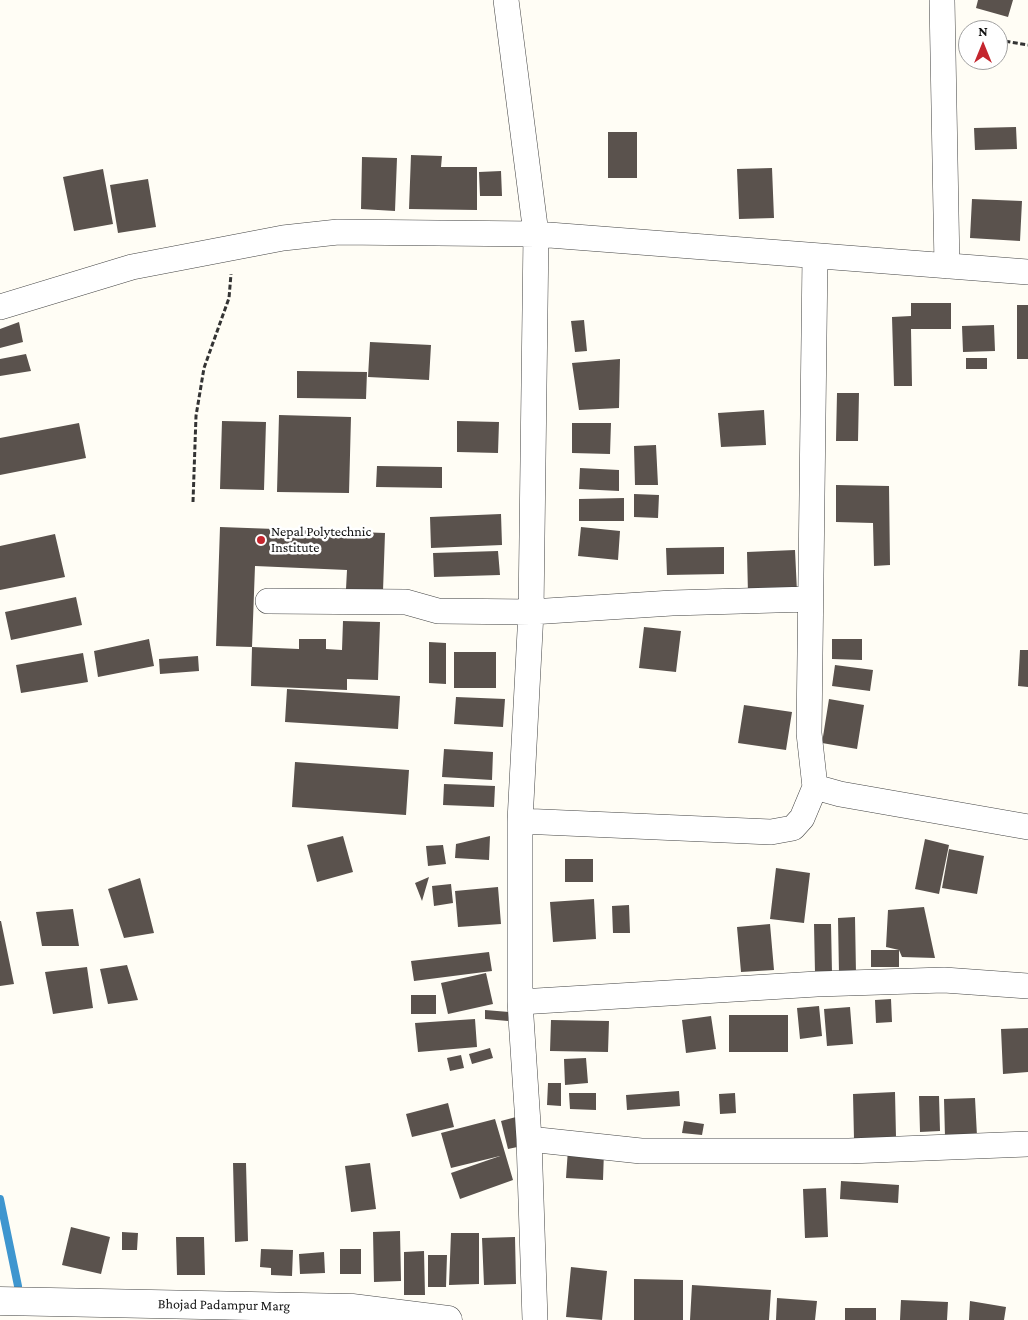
<!DOCTYPE html>
<html>
<head>
<meta charset="utf-8">
<style>
	body { margin:0 }
	#map { position:relative; width:1028px; height:1320px; overflow:hidden; background:#fffdf5; font-family:"Crimson Pro",serif }
	canvas { display:block }
	.north { position:absolute; left:958px; top:20px; width:50px; height:50px; box-sizing:border-box; background:#fff; border:1px solid #a0a0a0; border-radius:50%; rotate:0deg; font-size:14px; font-weight:700; line-height:20px; text-align:center; color:#111 }
	.north::after { content:''; display:block; margin:auto; width:18px; height:22px; background:#c4262e; clip-path:polygon(50% 0,100% 100%,50% 72%,0 100%) }
</style>
</head>
<body>
<div id="map">
<canvas width="1028" height="1320"></canvas>
<div class="north">N</div>
</div>
<script>
const g = document.querySelector('canvas').getContext('2d');
g.lineJoin = 'round';
const poly = rows => new Path2D(rows.map(r => 'M' + r).join(''));
function trace(path, color, width, dash) { g.strokeStyle = color; g.lineWidth = width; g.lineCap = dash ? 'butt' : 'round'; g.setLineDash(dash || []); g.stroke(path); }
function fillPath(path, color) { g.fillStyle = color; g.fill(path, 'evenodd'); }
function drawText(font, color, halo, rows, align = 'center') {
  g.font = font + ' "Crimson Pro",serif'; g.lineWidth = 5; g.setLineDash([]); g.textBaseline = 'middle'; g.strokeStyle = halo; g.fillStyle = color; for (const [text, x, y, turn = 0] of rows) {
    g.save(); g.translate(x, y); g.rotate((+turn || 0) * Math.PI / 180); g.textAlign = isNaN(turn) ? turn : align; if (halo) g.strokeText(text, 0, 0); g.fillText(text, 0, 0); g.restore();
  }
}
trace(poly([
	[0,1199,18,1286]
]), '#3f96cf', 8);
fillPath(poly([
	[978,0,1013,0,1008,17,976,8],
	[1016,127,1017,149,975,150,974,128],
	[608,132,637,132,637,178,608,178],
	[411,155,442,156,441,167,477,167,477,210,409,209],
	[362,157,397,158,395,211,361,209],
	[772,168,774,218,739,219,737,169],
	[103,169,113,224,74,231,63,177],
	[501,171,502,196,480,196,479,172],
	[148,179,156,227,118,233,110,185],
	[972,199,1022,201,1020,241,970,238],
	[911,303,951,303,951,329,911,329,912,386,894,386,892,317,911,316],
	[1017,305,1028,305,1028,359,1017,359],
	[584,320,587,351,575,352,571,321],
	[19,322,23,342,0,348,0,329],
	[994,325,995,351,963,352,962,326],
	[370,342,431,345,429,380,368,377],
	[26,354,31,371,0,376,0,359],
	[966,358,987,358,987,369,966,369],
	[620,359,619,408,579,410,572,363],
	[297,371,367,372,366,399,297,398],
	[837,393,859,393,858,441,836,441],
	[764,410,766,445,721,447,718,413],
	[279,415,351,417,349,493,277,492],
	[222,421,266,422,264,490,220,489],
	[457,421,499,422,498,453,457,452],
	[79,423,86,458,0,475,0,438],
	[572,423,611,423,610,454,572,453],
	[656,445,658,485,635,485,634,446],
	[377,466,442,467,442,488,376,487],
	[580,468,619,470,619,491,579,489],
	[836,485,889,486,890,565,874,566,873,523,836,522],
	[634,494,659,495,658,518,634,517],
	[624,498,624,521,579,521,579,499],
	[501,514,502,545,431,548,430,517],
	[220,527,385,533,383,591,346,589,347,570,255,566,252,647,299,649,299,639,326,639,326,649,342,650,343,621,380,622,378,680,347,679,347,690,251,686,252,647,216,646],
	[581,527,620,531,618,560,578,556],
	[55,534,65,577,0,590,0,546],
	[724,547,724,574,667,575,666,548],
	[795,550,797,592,748,594,747,552],
	[498,551,500,575,434,577,433,553],
	[76,597,82,625,11,640,5,612],
	[644,627,681,631,676,672,639,668],
	[149,639,154,666,98,677,94,651],
	[832,639,862,639,862,660,832,659],
	[429,642,446,643,446,684,429,683],
	[1020,650,1028,650,1028,687,1018,686],
	[454,652,496,652,496,688,454,688],
	[83,653,88,682,21,693,16,665],
	[198,656,199,671,160,674,159,659],
	[835,665,873,670,870,691,832,686],
	[287,689,400,696,398,729,285,722],
	[456,697,505,699,503,727,454,724],
	[829,699,864,705,857,749,822,743],
	[744,705,792,712,786,750,738,743],
	[444,749,493,752,492,780,442,777],
	[295,762,409,770,406,815,292,807],
	[444,784,495,786,494,807,443,805],
	[343,836,353,872,317,882,307,845],
	[490,836,489,860,455,858,456,844],
	[925,839,949,845,939,894,915,889],
	[443,845,446,864,428,866,426,846],
	[949,849,984,856,977,894,942,888],
	[565,859,593,859,593,882,565,882],
	[776,868,810,873,804,923,770,919],
	[429,877,422,901,415,883],
	[140,878,154,933,124,938,108,889],
	[451,884,453,903,434,906,432,886],
	[498,887,501,924,458,927,455,891],
	[594,899,596,939,553,942,550,902],
	[629,905,630,933,613,933,612,906],
	[924,907,935,958,902,957,899,950,899,967,871,967,871,950,899,950,886,947,888,910],
	[73,909,79,946,42,946,36,912],
	[855,917,856,974,839,974,838,918],
	[0,921,1,921,14,984,0,986],
	[770,924,774,970,741,972,737,927],
	[814,924,831,924,832,973,815,973],
	[489,952,492,971,414,981,411,961],
	[127,965,138,1000,108,1004,100,969],
	[87,967,93,1008,53,1014,45,972],
	[486,973,493,1004,448,1014,441,983],
	[411,995,436,995,436,1014,411,1014],
	[891,999,892,1022,876,1023,875,1000],
	[819,1006,822,1036,800,1039,797,1008],
	[850,1007,853,1044,827,1046,824,1009],
	[485,1010,509,1012,508,1021,485,1019],
	[729,1015,788,1015,788,1052,729,1052],
	[711,1016,716,1049,686,1053,682,1020],
	[475,1019,477,1047,418,1052,415,1023],
	[551,1020,609,1021,608,1052,550,1051],
	[1028,1028,1028,1072,1003,1074,1001,1029],
	[490,1048,493,1058,472,1064,469,1054],
	[461,1055,464,1068,450,1071,447,1058],
	[586,1058,588,1083,565,1085,564,1059],
	[548,1083,561,1083,561,1106,547,1105],
	[679,1091,680,1106,627,1110,626,1095],
	[895,1092,896,1137,854,1139,853,1094],
	[569,1093,596,1093,596,1110,570,1109],
	[735,1093,736,1113,720,1114,719,1094],
	[919,1096,939,1096,940,1131,920,1132],
	[975,1098,977,1136,945,1137,944,1099],
	[448,1103,454,1127,412,1137,406,1114],
	[516,1117,522,1146,508,1149,501,1121],
	[495,1119,513,1180,460,1199,451,1173,500,1156,451,1168,441,1133],
	[684,1121,704,1124,702,1135,682,1133],
	[568,1149,604,1151,603,1180,566,1178],
	[233,1163,246,1163,248,1241,235,1242],
	[370,1163,376,1209,351,1212,345,1166],
	[841,1181,899,1185,898,1203,840,1199],
	[826,1188,828,1237,805,1238,803,1189],
	[71,1227,110,1237,101,1274,62,1265],
	[400,1231,401,1281,374,1282,373,1232],
	[122,1232,138,1233,137,1250,122,1250],
	[451,1233,479,1233,479,1284,449,1285],
	[176,1237,204,1237,205,1275,177,1275],
	[515,1237,516,1284,484,1285,482,1238],
	[261,1249,293,1250,292,1276,271,1275,271,1268,260,1267],
	[340,1249,361,1249,361,1274,340,1274],
	[424,1251,425,1295,404,1295,404,1252],
	[324,1252,325,1273,300,1274,299,1254],
	[428,1255,447,1255,446,1287,428,1287],
	[571,1267,607,1271,602,1320,566,1317],
	[634,1279,683,1280,683,1320,634,1320],
	[692,1285,771,1290,769,1320,690,1320],
	[777,1298,817,1301,815,1320,776,1320],
	[901,1300,948,1302,947,1320,900,1320],
	[970,1301,1006,1307,1004,1320,969,1320],
	[845,1308,876,1308,876,1320,845,1320]
]), '#5a524d');
const minor = poly([
	[942,0,947,266],
	[0,307,132,267,283,238,338,232,536,234,506,0],
	[268,601,406,602,438,611,531,612,672,603,810,599],
	[815,787,840,794,1028,827],
	[520,821,771,832,793,828,802,818,815,787,809,733,815,256],
	[520,1002,817,984,944,980,1028,986],
	[529,1139,641,1151,849,1151,1028,1144],
	[535,1320,529,1139,520,1002,520,821,531,612,536,234,1028,272]
]);
const tertiary = poly([
	[0,1301,352,1308,448,1320]
]);
trace(minor, '#444', 26);
trace(tertiary, '#444', 29);
trace(poly([
	[998,40,1028,45],
	[193,502,196,416,204,368,229,298,231,274]
]), '#333', 3, [5, 2.5]);
trace(minor, '#fff', 25);
trace(tertiary, '#fff', 28);
for (const [x, y, r, color] of [
	[261,540,5,"#c4262e"]
]) { const dot = new Path2D(); dot.arc(x, y, r, 0, 2 * Math.PI); g.fillStyle = color; g.fill(dot); trace(dot, '#fff', 2); }
drawText('14px', '#111', '#fff', [
	["Nepal Polytechnic",271,532],
	["Institute",271,548]
], 'left');
drawText('14px', '#111', '#fff', [
	["Bhojad Padampur Marg",224,1305,1]
]);
</script>
</body>
</html>
